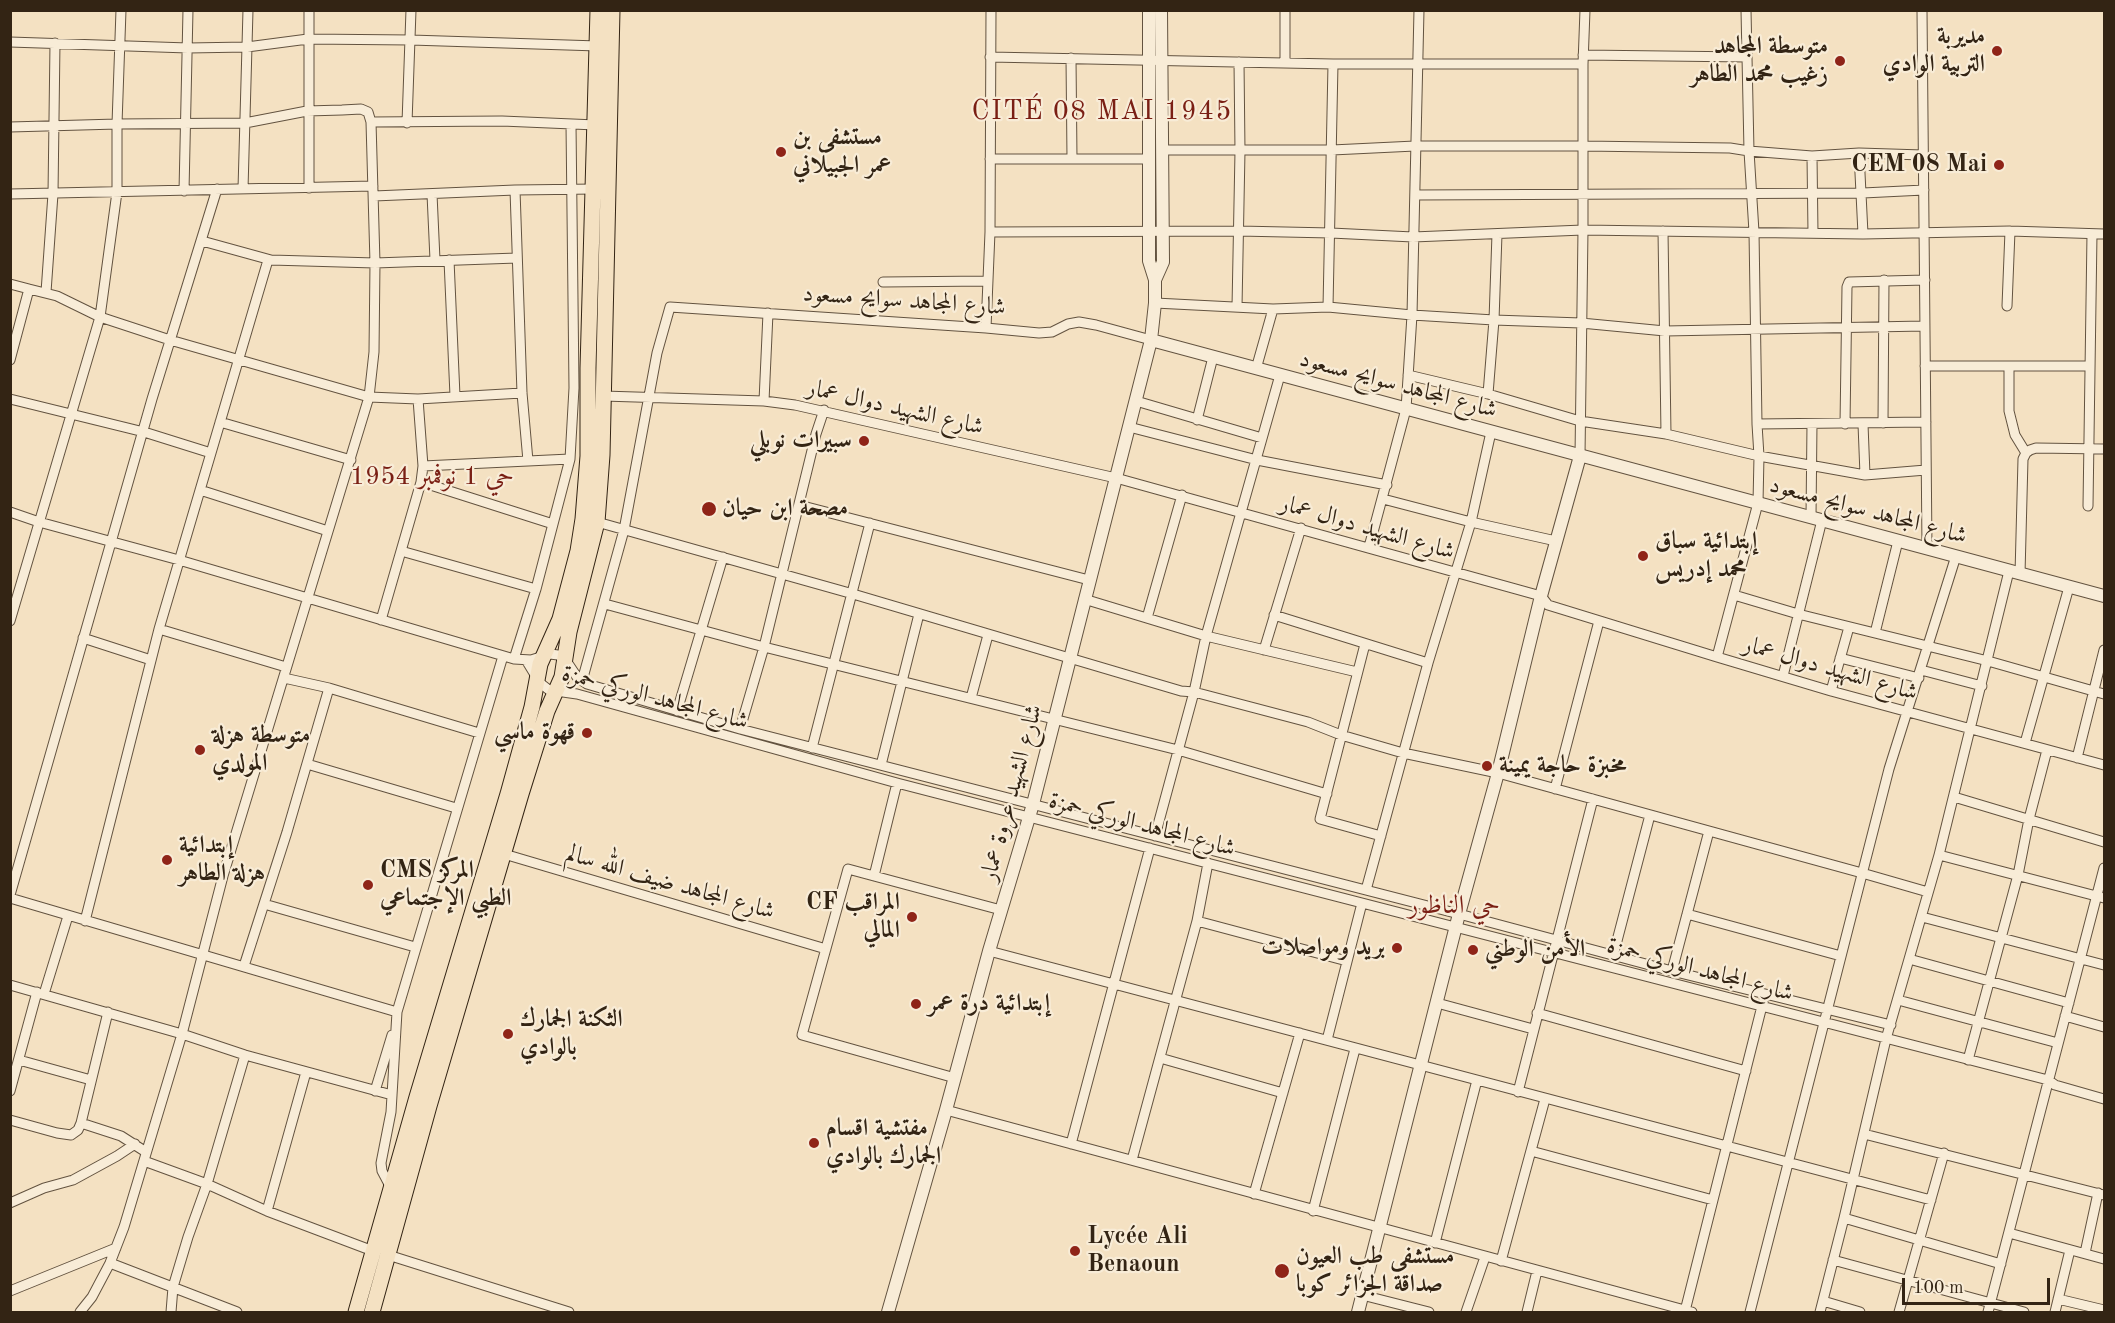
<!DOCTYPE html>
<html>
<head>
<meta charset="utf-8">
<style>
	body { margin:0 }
	#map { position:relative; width:2115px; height:1323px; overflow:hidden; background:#f4e1c2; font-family:"Old Standard TT",serif }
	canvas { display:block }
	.frame { position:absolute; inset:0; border:12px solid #332414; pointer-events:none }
	.scale { position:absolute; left:1902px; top:1278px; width:148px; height:27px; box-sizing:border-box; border:3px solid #332414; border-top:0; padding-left:8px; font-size:18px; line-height:21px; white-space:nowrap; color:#332414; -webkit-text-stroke:4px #f8ecd7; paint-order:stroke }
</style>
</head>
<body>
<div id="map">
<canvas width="2115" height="1323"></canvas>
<div class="frame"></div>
<div class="scale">100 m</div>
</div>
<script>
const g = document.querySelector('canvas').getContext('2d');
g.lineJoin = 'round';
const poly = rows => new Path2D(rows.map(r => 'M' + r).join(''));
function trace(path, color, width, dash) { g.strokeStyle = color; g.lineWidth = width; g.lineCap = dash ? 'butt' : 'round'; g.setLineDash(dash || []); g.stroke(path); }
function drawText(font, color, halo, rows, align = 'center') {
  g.font = font + ' "Old Standard TT",Amiri,serif'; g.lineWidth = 4.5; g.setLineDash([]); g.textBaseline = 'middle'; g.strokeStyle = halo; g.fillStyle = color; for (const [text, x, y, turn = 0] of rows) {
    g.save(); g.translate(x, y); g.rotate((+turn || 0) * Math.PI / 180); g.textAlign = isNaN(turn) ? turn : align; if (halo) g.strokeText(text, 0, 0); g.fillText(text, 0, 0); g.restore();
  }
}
const minor = poly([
	[1746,10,1749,151,1812,156,1859,153,1923,155],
	[1922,10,1927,548],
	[10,42,188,48,247,47,308,39,411,40,598,46],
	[1583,55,1747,57],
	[990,57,1333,64,1583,64],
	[1071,58,1072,159],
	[1285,63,1285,10],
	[407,123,411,10],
	[10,127,117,124,245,123,307,111,342,110,361,109,368,112,371,122],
	[1162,150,1332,150,1415,146,1583,146,1730,148,1749,151,1754,232,1757,424,1759,456,1758,503,1717,657],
	[1859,153,1863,234],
	[1812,156,1813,233],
	[990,159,1149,159],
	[309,188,309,10],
	[243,189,248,10],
	[515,190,522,393,528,461],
	[184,191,188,10],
	[10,194,373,186],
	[432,194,435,260],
	[1415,195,1863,193,1924,190],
	[374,196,515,190,595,189],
	[1663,231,1666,434],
	[990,232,1239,231,1331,233,1413,237,1583,230,1863,234,2010,231,2104,234],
	[202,241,271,260,375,263,517,258],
	[449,260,455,396],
	[883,282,988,281],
	[10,284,29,289],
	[46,292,53,194,55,43],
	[1155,303,1273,309,1328,307,1412,315,1494,320,1581,323,1665,331,1924,326],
	[2007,306,2010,231],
	[1237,307,1240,151,1239,62],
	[1328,307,1333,64],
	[986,328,990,232,991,10],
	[10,360,29,289,57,296,100,317,170,340,369,397,418,399,423,466,421,482,381,620],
	[1925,366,2090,366],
	[2009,366,2009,411,2015,435,2026,453],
	[1256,369,1273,309],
	[1408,375,1488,394,1580,421,1666,434,1759,456,1865,475,1926,470],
	[1488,394,1494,320,1497,234],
	[603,396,764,401,795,405,1116,478,1541,596,1548,605,1717,657,1831,691,2104,765],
	[10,399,144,432,211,453],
	[418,399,522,393],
	[764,401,768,313],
	[1136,401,1262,438],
	[1197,420,1213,357],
	[220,422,351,460],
	[1883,423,1884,280],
	[1757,424,1926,422],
	[1845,424,1847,287,1849,282,1925,280],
	[1863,424,1865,475],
	[1129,427,1257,460,1387,485],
	[1580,456,1583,230,1583,64,1585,10],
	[423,466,570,459],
	[421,482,553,524],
	[200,490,328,531],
	[1383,499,1471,522,1556,541],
	[799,505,1089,580],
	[2088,506,2092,234],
	[10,512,39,522,179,560,514,659,531,660,550,654,558,655,565,659,577,677,587,684,740,729,1459,914,1672,971,1891,1025],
	[1811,517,1812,424],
	[597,522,853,594,1181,691,1194,692,1308,722,1341,735,1403,753,1498,773,1862,873,1928,892],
	[1369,547,1406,409,1412,315,1419,10],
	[401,551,536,589],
	[2020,574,2023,459,2026,453,2030,450,2036,448,2104,449],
	[1734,595,1798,614,1988,661,2104,694],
	[1084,599,1206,636,1357,672],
	[605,604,764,647,1178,750,1327,794],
	[1274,615,1428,663],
	[1147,618,1182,495],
	[10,621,100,317,117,192,117,124,121,10],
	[159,629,286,667],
	[1875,633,1898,541],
	[83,638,151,660],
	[1365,644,1320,819,1381,836],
	[1264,650,1301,528],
	[1840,658,1919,678],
	[514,659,536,589,570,459,574,388,571,124],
	[526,660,540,683,549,690,577,694,897,783,2048,1080,2055,1085,2104,1099],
	[1921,670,1982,686],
	[1783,676,1822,520],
	[284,678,329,688,479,733],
	[582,681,624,530,657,353,670,307,986,328,1039,333,1052,332,1068,324,1079,322,1096,325,1151,340],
	[1831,691,1849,627],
	[971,698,988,635],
	[677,711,723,557],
	[740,729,764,647,816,434,824,410],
	[2025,743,2069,587],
	[812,748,870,523],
	[2077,758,2104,650],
	[307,764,456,808],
	[881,765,919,614],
	[897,783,874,876,1001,910],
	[1555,789,1599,621],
	[1954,797,2104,842],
	[1155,836,1194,692,1206,636,1280,375],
	[504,854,826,949],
	[1939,855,2104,898],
	[874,876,848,869,802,1035,955,1078],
	[1366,890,1428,663,1471,522,1491,432],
	[10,895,152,399,217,189],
	[10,898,397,1012],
	[264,904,415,947],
	[1687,914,1841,956],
	[1922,917,2104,965],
	[85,921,159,629,268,260],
	[1197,921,1347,961],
	[989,951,1931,1200],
	[1613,956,1650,815],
	[1909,959,2069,1003],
	[244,966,287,832,329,688],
	[1672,971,1709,831],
	[10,985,182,1034,245,1055,392,1095],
	[44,994,68,916],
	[1898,1000,2058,1043],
	[1437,1003,1533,1029],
	[1537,1013,1746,1071],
	[2065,1016,2104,1027],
	[1327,1040,1362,903],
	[1160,1058,1283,1093],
	[19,1060,91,1080],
	[1968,1060,2018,875,2029,819,2047,750],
	[10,1091,37,992],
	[375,1091,392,1035],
	[1518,1092,1593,799],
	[946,1110,1692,1312],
	[10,1120,57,1133,71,1135,78,1130,81,1123,121,1136,146,1152],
	[81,1123,108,1012],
	[1864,1134,2104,1195],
	[1071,1144,1150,848],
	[1531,1151,1713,1200],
	[1132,1160,1197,921,1208,863],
	[144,1161,207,1184,267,1211,373,1251],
	[391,1188,382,1171,381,1163,391,1112,397,1012,503,656],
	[1254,1194,1300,1033],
	[10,1203,44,1188,73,1180,117,1156,135,1144],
	[267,1211,306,1072],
	[1313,1211,1355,1049],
	[1844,1218,2001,1264],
	[2009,1233,2104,1259],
	[1435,1243,1477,1080],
	[2085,1253,2098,1193],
	[388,1255,569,1312],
	[1833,1260,2024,1312],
	[1501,1261,1545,1099],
	[110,1263,237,1312],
	[10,1291,116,1248],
	[1362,1295,1429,1312],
	[2058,1299,2104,1310],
	[1823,1301,1860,1312],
	[1685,1311,1763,1002],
	[80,1312,92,1297,110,1263,124,1227,182,1034,223,876,369,397,374,352,375,263,371,122,502,121,596,125],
	[171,1312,173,1287,188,1237,207,1184,245,1055],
	[1466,1312,1485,1257],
	[1527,1312,1537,1271],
	[1750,1312,1889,769,1956,556],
	[1820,1312,1844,1218,1886,1039,1939,855,2009,571],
	[1899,1312,1944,1153],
	[1988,1312,2104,868],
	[2055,1312,2070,1250]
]);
const tertiary = poly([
	[1155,280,1163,262,1161,10],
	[1151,340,2104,596],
	[888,1312,946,1110,989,951,1033,804,1151,340,1155,303,1155,280,1149,261,1149,10],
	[1358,1312,1459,914,1498,773,1541,596,1580,456]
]);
const primary = poly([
	[356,1312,417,1097,508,794,532,707,540,664,560,619,578,551,583,519,588,456,588,368,598,10],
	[372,1312,429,1106,521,794,547,711,562,677,569,632,597,522,602,455,612,10]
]);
trace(minor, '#635340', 11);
trace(tertiary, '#635340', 14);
trace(primary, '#332414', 17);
trace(minor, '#f8ecd7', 9);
trace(tertiary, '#f8ecd7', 12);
trace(primary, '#f4e1c2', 15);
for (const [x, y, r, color] of [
	[1997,51,6,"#8f2418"],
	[1840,61,6,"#8f2418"],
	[781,152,6,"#8f2418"],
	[1999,165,6,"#8f2418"],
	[864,441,6,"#8f2418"],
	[709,509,8,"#8f2418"],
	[1643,556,6,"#8f2418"],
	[587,733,6,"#8f2418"],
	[200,750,6,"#8f2418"],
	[1487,766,6,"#8f2418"],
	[167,860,6,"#8f2418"],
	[368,885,6,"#8f2418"],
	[912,917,6,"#8f2418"],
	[1397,948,6,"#8f2418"],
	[1473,950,6,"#8f2418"],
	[916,1004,6,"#8f2418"],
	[508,1034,6,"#8f2418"],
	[814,1143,6,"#8f2418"],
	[1075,1251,6,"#8f2418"],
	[1282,1271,8,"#8f2418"]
]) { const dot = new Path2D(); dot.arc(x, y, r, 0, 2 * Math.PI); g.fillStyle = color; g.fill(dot); trace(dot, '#f8ecd7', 2); }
drawText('bold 24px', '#332414', '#f8ecd7', [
	["مديربة",1985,37,"right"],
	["التربية الوادي",1985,65,"right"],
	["متوسطة المجاهد",1828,47,"right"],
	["زغيب محمد الطاهر",1828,75,"right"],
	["مستشفى بن",793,138],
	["عمر الجبيلاني",793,166],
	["CEM 08 Mai",1987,165,"right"],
	["سبيرات نوبلي",852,441,"right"],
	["مصحة ابن حيان",722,509],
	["إبتدائية سباق",1655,542],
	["محمد إدريس",1655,570],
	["قهوة ماسي",575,733,"right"],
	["متوسطة هزلة",212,736],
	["المولدي",212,764],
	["مخبزة حاجة يمينة",1499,766],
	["إبتدائية",179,846],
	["هزلة الطاهر",179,874],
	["CMS المركز",380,871],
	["الطبي الإجتماعي",380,899],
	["CF المراقب",900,903,"right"],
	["المالي",900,931,"right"],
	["بريد ومواصلات",1385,948,"right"],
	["الأمن الوطني",1485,950],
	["إبتدائية درة عمر",928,1004],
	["الثكنة الجمارك",520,1020],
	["بالوادي",520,1048],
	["مفتشية اقسام",826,1129],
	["الجمارك بالوادي",826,1157],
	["Lycée Ali",1087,1237],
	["Benaoun",1087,1265],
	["مستشفى طب العيون",1296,1257],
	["صداقة الجزائر كوبا",1296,1285]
], 'left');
drawText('24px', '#332414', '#f8ecd7', [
	["شارع المجاهد سوايح مسعود",904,301,4],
	["شارع المجاهد سوايح مسعود",1398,385,15],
	["شارع الشهيد دوال عمار",895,408,13],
	["شارع المجاهد سوايح مسعود",1868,511,15],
	["شارع الشهيد دوال عمار",1367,528,16],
	["شارع الشهيد دوال عمار",1830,669,16],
	["شارع المجاهد الوركي حمزة",655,698,15],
	["شارع الشهيد عروة عمار",1012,793,-75],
	["شارع المجاهد الوركي حمزة",1142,825,15],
	["شارع المجاهد ضيف الله سالم",670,883,16],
	["شارع المجاهد الوركي حمزة",1700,970,15]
]);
drawText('26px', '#7a1f14', '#f8ecd7', [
	["حي 1 نوفمبر 1954",432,477],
	["حي الناظور",1454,906]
]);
g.letterSpacing = '1.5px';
drawText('27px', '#7a1f14', '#f8ecd7', [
	["CITÉ 08 MAI 1945",1102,112]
]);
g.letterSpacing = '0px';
</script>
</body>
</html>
